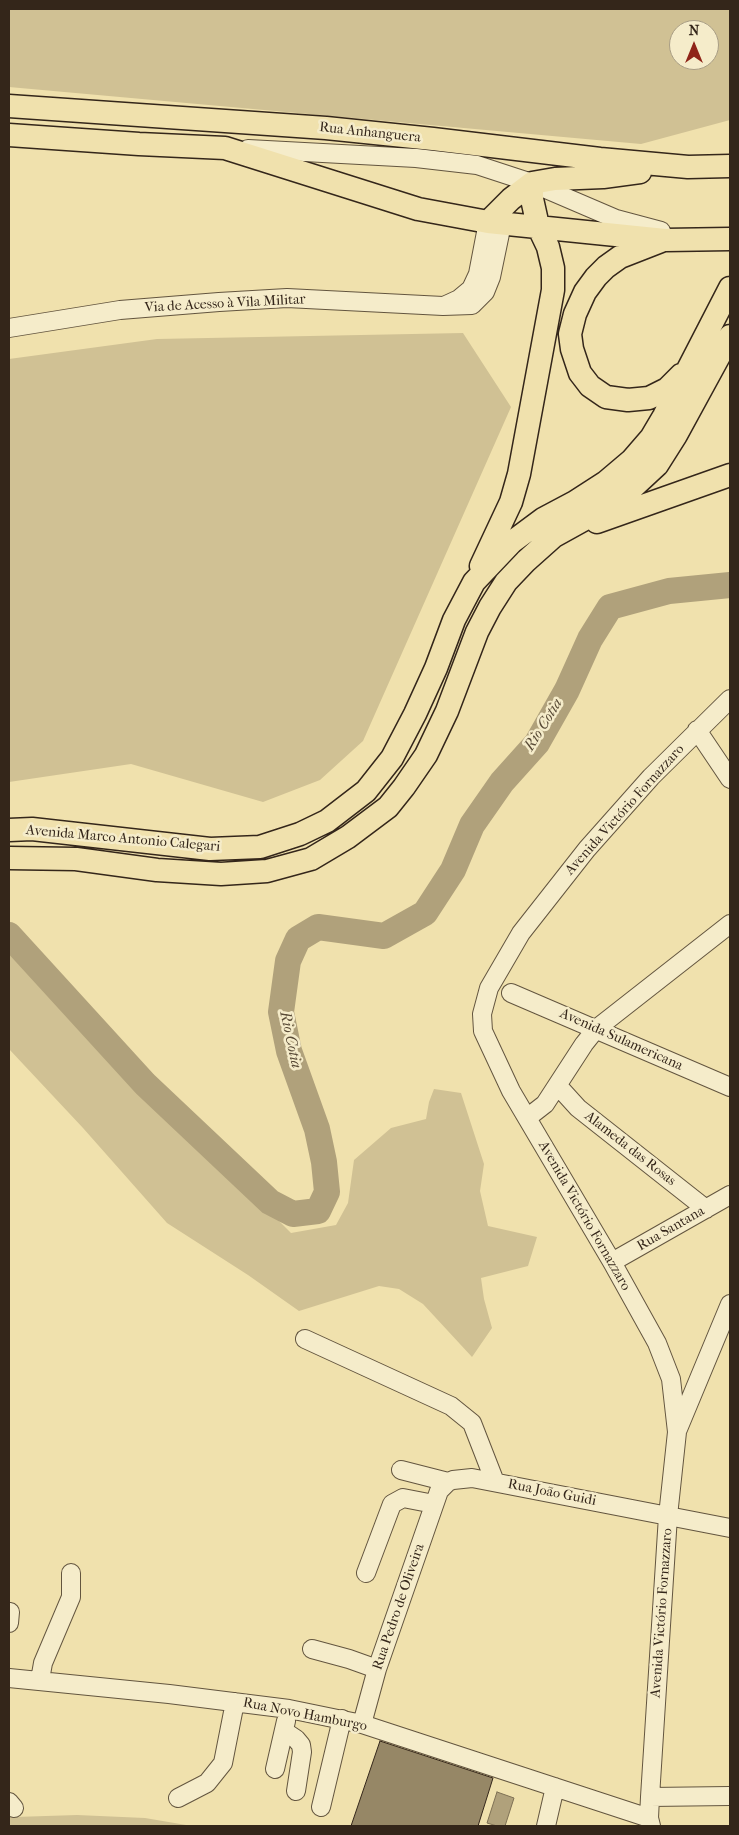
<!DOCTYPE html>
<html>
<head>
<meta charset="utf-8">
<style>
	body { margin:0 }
	#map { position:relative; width:739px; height:1835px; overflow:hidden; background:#f0e1ad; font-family:"IM FELL French Canon",serif }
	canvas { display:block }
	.frame { position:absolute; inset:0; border:10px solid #34261a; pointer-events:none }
	.north { position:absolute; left:669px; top:20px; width:50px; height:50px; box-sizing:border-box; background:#f5ecca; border:1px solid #a89d84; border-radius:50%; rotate:0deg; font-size:14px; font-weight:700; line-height:20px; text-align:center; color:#34261a }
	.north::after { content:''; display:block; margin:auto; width:18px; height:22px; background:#8f2418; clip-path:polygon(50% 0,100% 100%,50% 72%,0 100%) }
</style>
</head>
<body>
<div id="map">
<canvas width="739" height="1835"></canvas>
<div class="frame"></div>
<div class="north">N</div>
</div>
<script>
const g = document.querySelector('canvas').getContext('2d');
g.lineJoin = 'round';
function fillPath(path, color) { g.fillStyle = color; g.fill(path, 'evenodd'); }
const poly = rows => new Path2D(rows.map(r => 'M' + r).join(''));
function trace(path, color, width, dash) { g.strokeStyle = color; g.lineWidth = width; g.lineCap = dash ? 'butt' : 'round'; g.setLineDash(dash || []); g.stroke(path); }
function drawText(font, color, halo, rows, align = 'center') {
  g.font = font + ' "IM FELL French Canon",serif'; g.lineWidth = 5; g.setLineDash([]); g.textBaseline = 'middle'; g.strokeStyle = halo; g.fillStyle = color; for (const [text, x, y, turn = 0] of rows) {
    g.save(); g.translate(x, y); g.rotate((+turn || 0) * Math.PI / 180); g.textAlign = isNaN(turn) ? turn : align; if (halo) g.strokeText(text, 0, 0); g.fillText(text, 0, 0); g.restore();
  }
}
fillPath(poly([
	[9,9,730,9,730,120,641,144,9,87],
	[679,30,709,30,709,60,679,60],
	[463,333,511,407,363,741,320,780,263,802,131,764,9,782,9,359,157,339],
	[9,950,291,1233,336,1225,348,1203,354,1160,391,1128,426,1119,429,1102,434,1089,461,1093,484,1164,480,1191,488,1226,537,1237,528,1266,481,1278,484,1299,492,1328,472,1357,423,1304,399,1289,379,1286,299,1311,248,1275,167,1223,83,1128,9,1049],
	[9,1812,15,1817,77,1815,145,1818,192,1826,9,1826]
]), '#d0c194');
const water = poly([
	[497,1792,514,1798,505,1826,497,1826,487,1823,497,1792]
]);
fillPath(water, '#b0a17b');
trace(water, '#7e7054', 1);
trace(poly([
	[9,935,145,1084,270,1202,293,1214,318,1211,327,1192,324,1162,317,1129,289,1051,281,1012,288,961,298,939,318,927,384,936,425,913,453,870,472,825,502,782,537,743,567,690,590,639,610,607,669,591,730,585]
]), '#b0a17b', 26);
const building = poly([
	[380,1741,493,1778,478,1826,351,1826,380,1741]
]);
fillPath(building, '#968766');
trace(building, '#34261a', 1);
const minor = poly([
	[248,149,416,158,477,165,532,183,616,219,661,231],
	[446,305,459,299,471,289,478,274,488,222],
	[9,328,120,310,219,302,287,298,443,306,472,305,485,292,491,277,502,224],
	[697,730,730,779],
	[511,993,730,1087],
	[558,1086,578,1108,706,1209],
	[527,1118,545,1104,584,1044,596,1029,730,924],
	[612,1262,730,1195],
	[305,1339,451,1406,472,1423,495,1482],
	[678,1429,730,1304],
	[401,1470,448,1482],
	[366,1573,392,1504,403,1498,434,1504],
	[9,1623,10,1612],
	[312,1649,349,1659,377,1669],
	[9,1678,169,1694,289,1709,362,1724,649,1818],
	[40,1680,43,1663,71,1597,71,1573],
	[362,1724,377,1669,439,1491,448,1482,453,1480,472,1478,730,1528],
	[284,1731,296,1739,301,1745,302,1752,296,1791],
	[275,1769,286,1721],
	[650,1797,730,1796],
	[178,1798,207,1783,223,1763,235,1702],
	[9,1802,14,1808],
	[321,1807,342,1719],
	[546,1826,555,1787],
	[651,1826,649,1818,650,1797,668,1516,677,1432,671,1379,657,1343,612,1262,511,1091,483,1031,482,1014,489,988,521,933,587,849,651,777,730,699]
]);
const major = poly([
	[9,106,326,128,433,139,600,159,688,167,730,166],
	[9,135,139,144,225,148,418,209,488,222,665,240,730,239],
	[488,222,511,199,532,183],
	[661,241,620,257,606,267,596,277,585,292,575,314,570,334,572,349,580,373,590,386,606,397,628,400,649,398,667,389,681,375],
	[597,522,730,475],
	[481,566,511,502,519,474,553,290,553,268,548,247,538,226,532,199,532,183,555,179,603,177,640,172],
	[9,830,32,829,210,849,260,847,300,834,327,821,366,791,392,758,415,714,436,668,454,620,474,582,512,542,543,519,575,502,606,482,632,460,651,438,664,416,730,288],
	[9,858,76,859,157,870,221,874,267,871,311,859,348,837,388,807,404,787,426,755,447,711,477,632,490,607,506,582,526,561,554,536,601,510,629,491,657,465,676,435,730,336]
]);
trace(minor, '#63553f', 20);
trace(major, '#34261a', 25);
trace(minor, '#f5ecca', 18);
trace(major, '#f0e1ad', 22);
drawText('14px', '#34261a', '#f5ecca', [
	["Rua Anhanguera",370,133,6],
	["Via de Acesso à Vila Militar",225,304,-3],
	["Avenida Victório Fornazzaro",625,810,-48],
	["Avenida Marco Antonio Calegari",123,839,5],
	["Avenida Sulamericana",621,1040,24],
	["Alameda das Rosas",630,1149,38],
	["Avenida Victório Fornazzaro",584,1216,60],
	["Rua Santana",671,1229,-30],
	["Rua João Guidi",552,1493,11],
	["Rua Pedro de Oliveira",399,1607,-71],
	["Avenida Victório Fornazzaro",662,1613,-86],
	["Rua Novo Hamburgo",305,1715,11]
]);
drawText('italic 15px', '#594b37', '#f5ecca', [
	["Rio Cotia",544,725,-58],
	["Rio Cotia",290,1040,78]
]);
</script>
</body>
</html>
